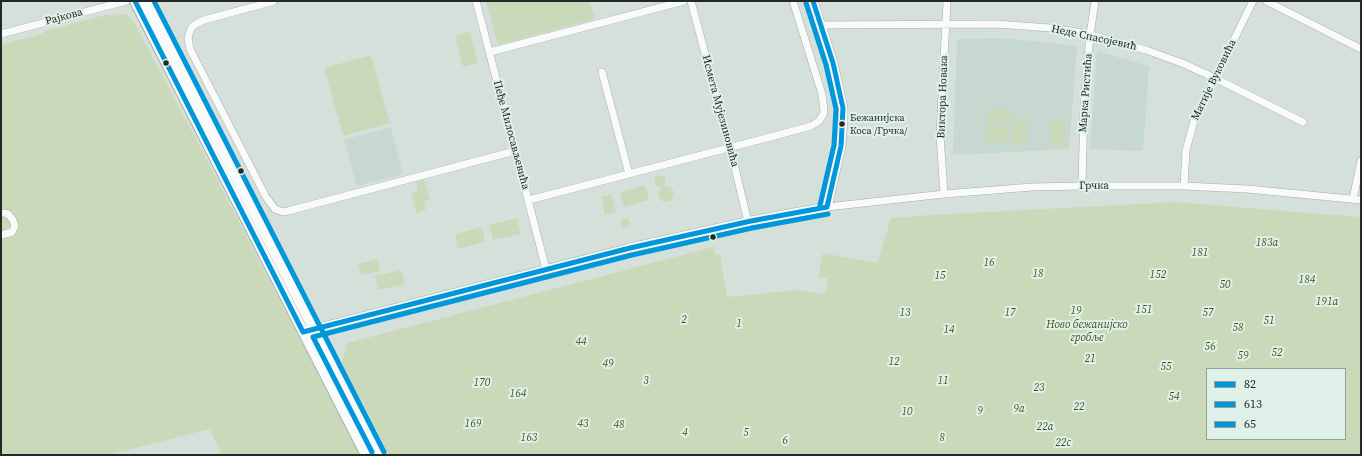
<!DOCTYPE html>
<html>
<head>
<meta charset="utf-8">
<style>
	body { margin:0 }
	#map { position:relative; width:1362px; height:456px; overflow:hidden; background:#d6e0db; font-family:"Source Serif 4",serif }
	canvas { display:block }
	.frame { position:absolute; inset:0; border:2px solid #232a26; pointer-events:none }
	.legend { position:absolute; left:1206px; top:368px; width:140px; height:72px; box-sizing:border-box; background:#dff1e8; border:1px solid #94a19a; margin:0; padding:5px 7px; list-style:none; font-size:12px; color:#232a26 }
	.legend li { display:flex; align-items:center; gap:8px; height:20px }
	.legend b { width:20px; border:1px solid #94a19a }
</style>
</head>
<body>
<div id="map">
<canvas width="1362" height="456"></canvas>
<div class="frame"></div>
<ul class="legend">
<li><b style="height:5px;background:#0098da"></b>82</li>
<li><b style="height:5px;background:#0098da"></b>613</li>
<li><b style="height:5px;background:#0098da"></b>65</li>
</ul>
</div>
<script>
const g = document.querySelector('canvas').getContext('2d');
g.lineJoin = 'round';
function fillPath(path, color) { g.fillStyle = color; g.fill(path, 'evenodd'); }
const poly = rows => new Path2D(rows.map(r => 'M' + r).join(''));
function trace(path, color, width, dash) { g.strokeStyle = color; g.lineWidth = width; g.lineCap = dash ? 'butt' : 'round'; g.setLineDash(dash || []); g.stroke(path); }
function drawText(font, color, halo, rows, align = 'center') {
  g.font = font + ' "Source Serif 4",serif'; g.lineWidth = 4; g.setLineDash([]); g.textBaseline = 'middle'; g.strokeStyle = halo; g.fillStyle = color; for (const [text, x, y, turn = 0] of rows) {
    g.save(); g.translate(x, y); g.rotate((+turn || 0) * Math.PI / 180); g.textAlign = isNaN(turn) ? turn : align; if (halo) g.strokeText(text, 0, 0); g.fillText(text, 0, 0); g.restore();
  }
}
fillPath(poly([
	[999,38,1052,43,1077,46,1069,149,953,155,957,39],
	[1097,51,1149,66,1143,151,1090,149],
	[391,127,403,174,357,186,344,140]
]), '#c6d8cf');
fillPath(poly([
	[486,1,589,1,595,19,498,45],
	[127,14,135,24,195,137,360,455,221,455,210,429,108,455,1,455,1,45,41,34,45,31,105,15],
	[470,32,478,63,463,67,455,36],
	[371,55,390,123,343,136,324,68],
	[988,109,1010,110,1009,124,987,122],
	[1013,118,1028,119,1026,145,1011,144],
	[1051,119,1067,120,1065,147,1050,146],
	[987,125,1009,127,1008,143,986,141],
	'654 181a6 6 0 1 1 12 0a6 6 0 1 1-12 0Z',
	[424,180,430,200,424,201,426,210,416,213,411,193,418,191,416,182],
	[645,185,649,200,624,207,620,192],
	'658 194a8 8 0 1 1 16 0a8 8 0 1 1-16 0Z',
	[611,194,616,212,605,215,601,197],
	[1175,202,1361,217,1361,455,389,455,342,363,347,343,713,247,715,255,720,254,727,297,797,290,825,294,828,279,818,277,823,253,877,263,891,218,930,215],
	[1207,369,1345,369,1345,439,1207,439],
	[517,218,521,234,493,240,489,225],
	'620.5 223a4.5 4.5 0 1 1 9 0a4.5 4.5 0 1 1-9 0Z',
	[482,227,485,242,458,249,455,234],
	[378,259,380,271,361,275,358,264],
	[401,270,405,284,378,290,375,276]
]), '#cbd9bb');
const street = poly([
	[274,1,204,20,196,24,191,28,188,38,190,49,210,88,266,197,275,209,283,212,288,211,515,151],
	[476,1,546,269],
	[691,1,730,147,748,222],
	[1266,1,1361,49],
	[821,25,997,24,1050,28,1084,33,1146,50,1182,63,1215,78,1303,122],
	[1,34,126,1],
	[490,52,684,1],
	[602,72,629,174],
	[1082,186,1084,106,1090,35,1095,1],
	[1184,186,1186,150,1194,121,1253,1],
	[944,194,940,135,947,1],
	[1353,199,1361,161],
	[529,200,778,135,811,126,819,121,823,115,824,111,822,94,793,1],
	[827,207,944,194,1032,187,1082,186,1184,186,1247,189,1361,200],
	[1,235,12,232,15,226,13,220,8,214,4,213]
]);
const secondary = poly([
	[303,332,630,248,751,221,827,207,841,146,843,120,843,108,833,63,813,1]
]);
const primary = poly([
	[135,1,366,455],
	[146,1,378,455]
]);
trace(street, '#a7aeab', 8);
trace(secondary, '#a7aeab', 10);
trace(primary, '#a7aeab', 12);
trace(street, '#f9fafa', 7);
trace(secondary, '#f9fafa', 9);
trace(primary, '#f9fafa', 10);
trace(poly([
	[135,1,303,332,630,248,751,221,827,207],
	[813,1,833,63,843,108,841,146,827,207]
]), '#0098da', 5);
trace(poly([
	[806,3,826,65,836,109,834,145,820,205],
	[372,452,313,337,632,255,752,228,828,214]
]), '#0098da', 5);
trace(poly([
	[154,1,384,452]
]), '#0098da', 5);
for (const [x, y, r, color] of [
	[166,63,3.5,"#232a26"],
	[842,124,3.5,"#232a26"],
	[241,171,3.5,"#232a26"],
	[713,237,3.5,"#232a26"]
]) { const dot = new Path2D(); dot.arc(x, y, r, 0, 2 * Math.PI); g.fillStyle = color; g.fill(dot); trace(dot, '#dff1e8', 1.5); }
drawText('10px', '#232a26', '#dff1e8', [
	["Бежанијска",850,118],
	["Коса /Грчка/",850,131]
], 'left');
drawText('11px', '#232a26', '#dff1e8', [
	["Рајкова",64,17,-15],
	["Неде Спасојевић",1094,38,12],
	["Матије Вуковића",1214,80,-64],
	["Марка Ристића",1086,93,-86],
	["Виктора Новака",943,97,-88],
	["Исмета Мујезиновића",720,111,75],
	["Пеђе Милосављевића",511,135,75],
	["Грчка",1094,186,-1]
]);
drawText('italic 11px', '#3f4f13', '#dff1e8', [
	["183a",1267,243],
	["181",1200,253],
	["16",989,263],
	["18",1038,274],
	["152",1158,275],
	["15",940,276],
	["184",1307,280],
	["50",1225,285],
	["191a",1327,302],
	["151",1144,310],
	["19",1076,311],
	["13",905,313],
	["17",1010,313],
	["57",1208,313],
	["2",684,320],
	["51",1269,321],
	["1",739,324],
	["Ново бежанијско",1087,325],
	["гробље",1087,338],
	["58",1238,328],
	["14",949,330],
	["44",581,342],
	["56",1210,347],
	["52",1277,353],
	["59",1243,356],
	["21",1090,359],
	["12",894,362],
	["49",608,364],
	["55",1166,367],
	["3",646,381],
	["11",943,381],
	["170",482,383],
	["23",1039,388],
	["164",518,394],
	["54",1174,397],
	["22",1079,407],
	["9a",1019,409],
	["9",980,411],
	["10",907,412],
	["169",473,424],
	["43",583,424],
	["48",619,425],
	["22a",1045,427],
	["4",685,433],
	["5",746,433],
	["163",529,438],
	["8",942,438],
	["6",785,441],
	["22c",1063,443]
]);
</script>
</body>
</html>
